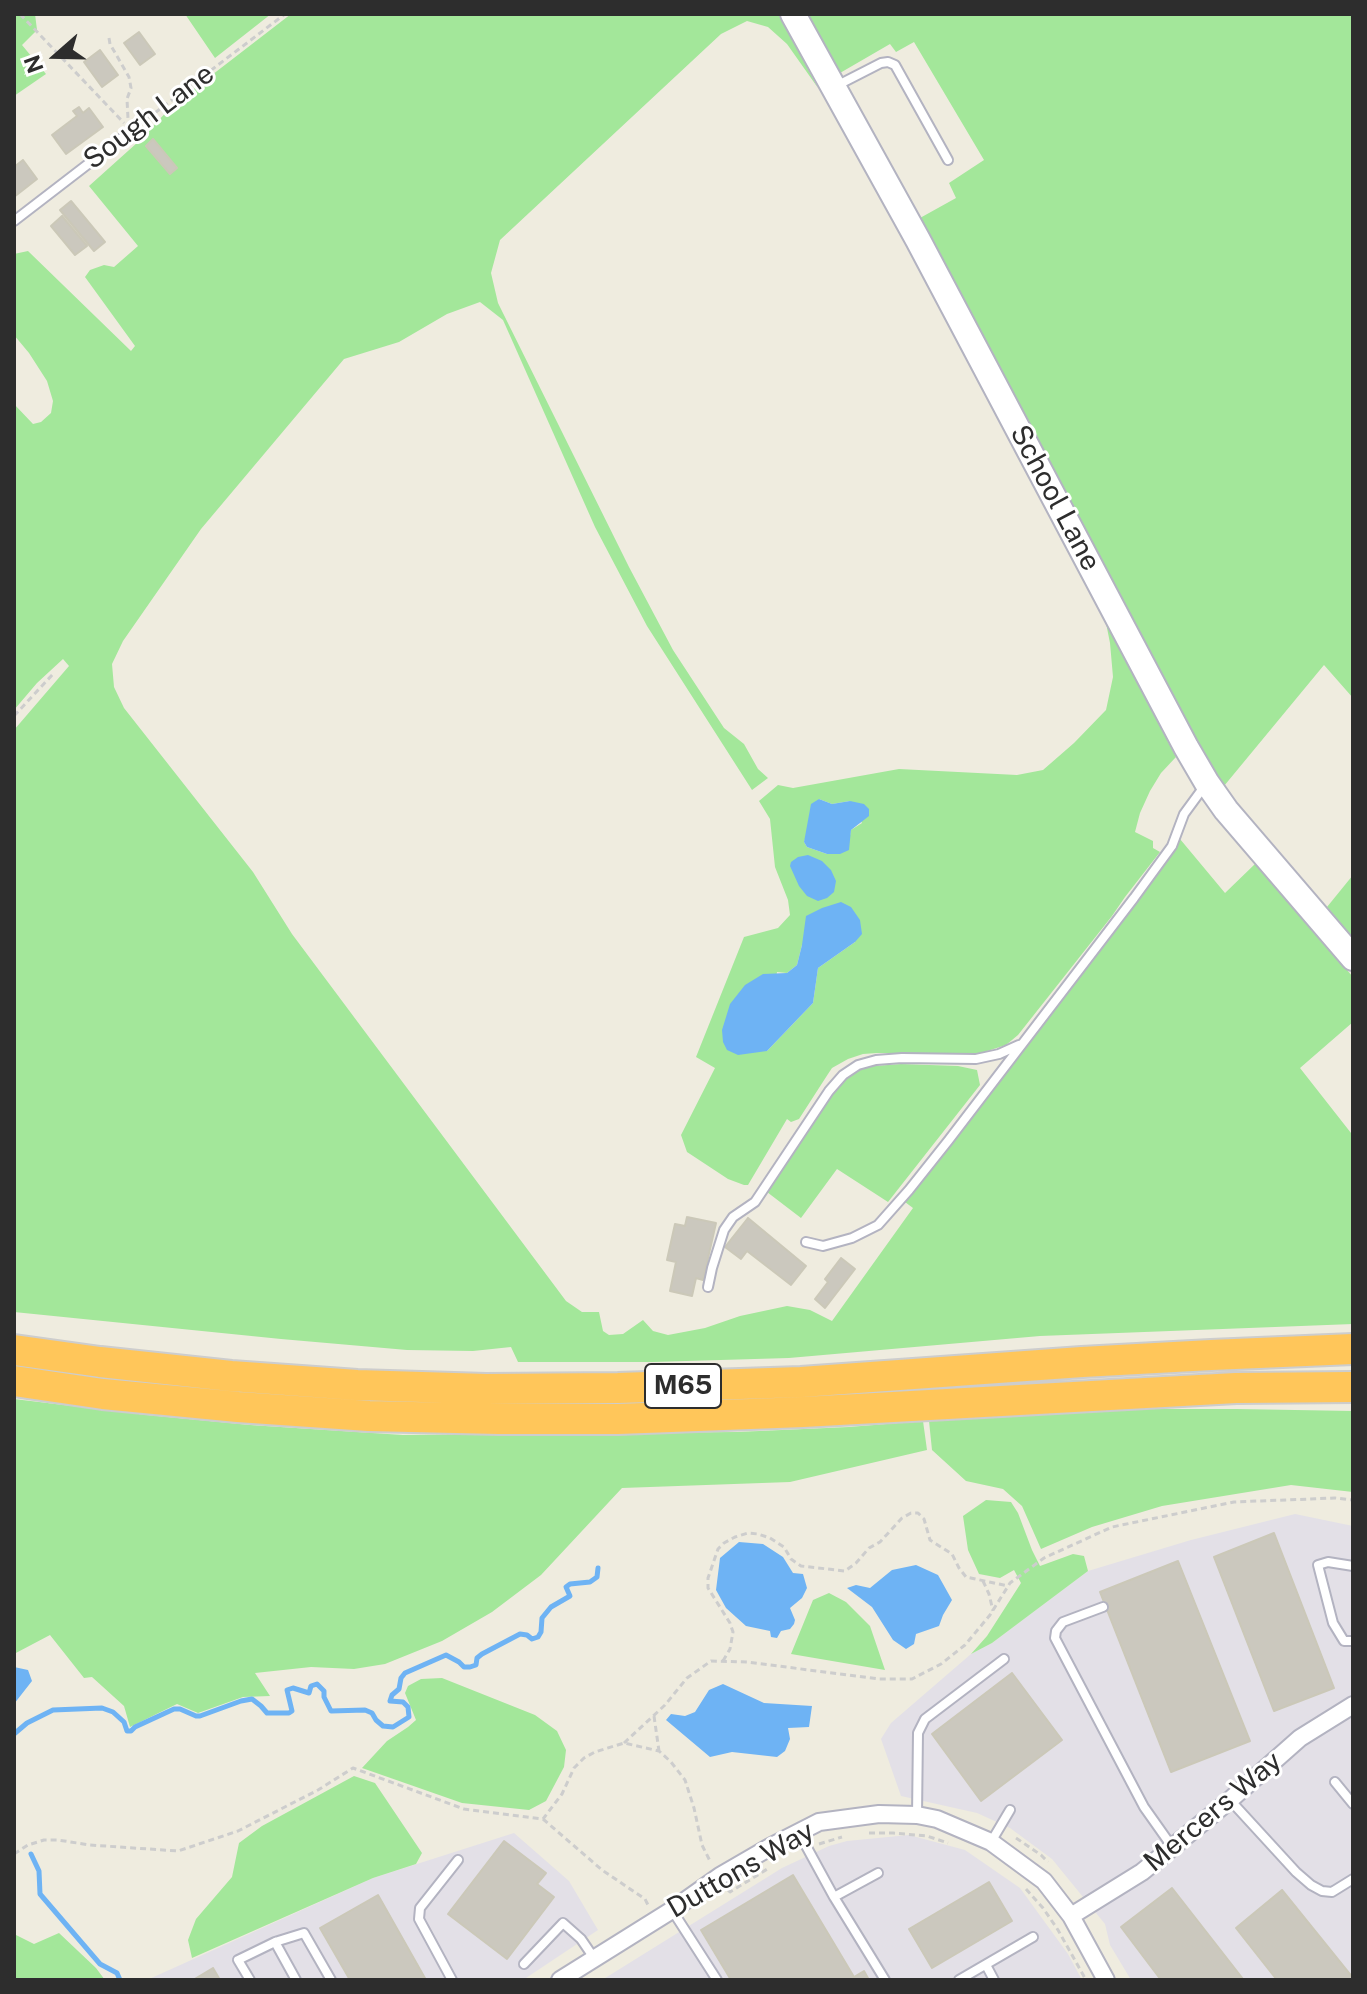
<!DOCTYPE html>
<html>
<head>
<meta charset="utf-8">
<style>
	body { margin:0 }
	#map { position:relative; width:1367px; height:1994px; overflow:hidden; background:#efecdf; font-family:"Public Sans",sans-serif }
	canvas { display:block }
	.frame { position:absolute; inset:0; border:16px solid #2d2d2d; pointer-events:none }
	.north { position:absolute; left:16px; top:16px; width:80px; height:80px; -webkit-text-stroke:6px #fff; paint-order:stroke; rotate:250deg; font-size:22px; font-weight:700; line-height:32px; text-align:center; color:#2d2d2d }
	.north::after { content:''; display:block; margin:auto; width:28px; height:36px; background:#2d2d2d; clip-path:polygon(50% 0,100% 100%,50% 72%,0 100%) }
</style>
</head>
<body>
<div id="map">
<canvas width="1367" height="1994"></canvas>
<div class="frame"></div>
<div class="north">N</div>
</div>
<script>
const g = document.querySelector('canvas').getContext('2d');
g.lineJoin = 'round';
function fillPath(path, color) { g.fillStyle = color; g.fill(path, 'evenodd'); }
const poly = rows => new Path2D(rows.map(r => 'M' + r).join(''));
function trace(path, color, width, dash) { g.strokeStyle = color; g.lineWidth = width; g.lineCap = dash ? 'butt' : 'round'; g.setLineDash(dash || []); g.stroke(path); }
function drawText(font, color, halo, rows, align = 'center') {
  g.font = font + ' "Public Sans",sans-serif'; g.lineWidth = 6; g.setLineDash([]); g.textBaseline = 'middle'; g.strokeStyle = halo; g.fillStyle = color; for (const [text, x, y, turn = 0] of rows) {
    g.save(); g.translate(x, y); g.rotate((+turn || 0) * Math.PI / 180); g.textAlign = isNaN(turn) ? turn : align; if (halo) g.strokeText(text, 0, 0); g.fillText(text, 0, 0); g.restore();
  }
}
fillPath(poly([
	[1295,1514,1353,1526,1353,1980,1131,1980,1110,1945,1105,1924,1052,1859,1010,1828,977,1813,901,1796,881,1739,891,1723,971,1654,992,1643,1088,1571,1191,1540],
	[514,1833,569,1881,598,1930,523,1980,147,1980,373,1878],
	[909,1835,965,1850,1020,1888,1068,1954,1082,1980,602,1980,782,1868,829,1846,847,1841]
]), '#e3e0e7');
fillPath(poly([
	[14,14,35,14,37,30,22,45,46,74,14,96],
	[185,14,271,14,215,58],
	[291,14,779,14,818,88,787,44,768,27,747,21,721,34,500,240,491,273,498,303,629,567,673,650,724,728,744,744,758,769,768,778,752,790,647,626,595,527,503,320,480,302,447,314,399,342,344,359,201,529,123,641,112,664,114,687,124,708,253,872,292,934,566,1301,582,1312,599,1312,603,1331,609,1335,623,1334,643,1320,653,1331,668,1335,705,1328,740,1316,787,1306,810,1310,832,1321,913,1208,905,1202,1180,839,1225,893,1255,864,1353,977,1353,1022,1300,1068,1351,1133,1353,1132,1353,1324,1040,1336,789,1358,652,1362,518,1362,511,1347,473,1351,407,1350,281,1339,14,1312,14,730,69,666,63,659,37,683,14,710,14,404,33,424,41,422,51,413,53,401,47,381,29,353,14,335,14,254,28,251,131,351,135,346,85,277,90,270,104,265,114,267,138,246,89,186,138,142,173,105],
	[808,14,1353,14,1353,698,1324,665,1224,786,1204,758,920,218,956,198,949,183,984,160,914,42,896,52,890,44,840,73],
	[1106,623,1176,757,1161,773,1150,791,1140,813,1135,832,1153,841,1153,848,1160,852,1125,897,1112,916,1018,1035,1006,1045,981,1053,877,1053,863,1054,848,1059,832,1068,828,1074,799,1119,791,1122,787,1119,748,1185,744,1185,728,1179,687,1152,681,1135,715,1068,696,1057,744,937,778,928,790,915,788,900,775,867,770,819,759,801,778,785,793,788,899,769,1017,775,1043,770,1074,743,1106,710,1113,677,1110,643],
	[819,799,832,804,850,801,862,823,851,830,849,841,827,854,807,847,804,842],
	[855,942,818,968,813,1003,767,1051,777,972,787,973,797,965,802,945],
	[1353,875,1353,938,1327,907],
	[901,1064,958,1066,977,1070,980,1085,888,1202,837,1169,801,1218,767,1192,839,1084,848,1075,860,1069,874,1066],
	[14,1399,147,1415,250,1425,403,1435,737,1432,849,1427,923,1421,927,1450,790,1482,622,1488,541,1575,492,1612,442,1641,385,1664,354,1669,311,1667,255,1673,270,1696,243,1697,198,1713,177,1704,130,1727,124,1706,92,1677,84,1678,50,1635,14,1654],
	[1108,1409,1237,1409,1353,1411,1353,1492,1291,1485,1162,1506,1092,1527,1041,1549,1022,1506,1003,1489,966,1481,932,1450,929,1421],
	[986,1500,1011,1502,1018,1513,1032,1550,1040,1566,1073,1554,1084,1556,1088,1571,992,1643,971,1654,987,1636,1021,1583,1014,1570,1000,1578,979,1574,968,1550,963,1516],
	[829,1593,846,1602,870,1626,885,1670,791,1654,813,1600],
	[442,1678,535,1715,557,1731,566,1750,564,1767,546,1801,529,1810,462,1803,362,1768,387,1741,408,1727,416,1720,405,1693,408,1686,421,1679],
	[354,1776,375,1783,422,1853,416,1864,373,1878,192,1958,188,1940,196,1919,232,1877,239,1843,262,1826],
	[59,1933,96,1968,105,1980,14,1980,14,1934,34,1944]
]), '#a3e79a');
fillPath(poly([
	[819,799,832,804,850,801,864,804,869,809,869,816,851,830,849,850,840,854,827,854,807,847,804,842,811,804],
	[808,855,822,861,831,870,836,881,834,892,827,898,818,901,807,896,799,886,790,866,791,862,798,857],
	[841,902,851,907,860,920,862,934,855,942,818,968,813,1003,767,1051,738,1055,727,1050,723,1042,722,1030,730,1004,745,985,763,974,787,973,797,965,802,945,806,916,822,908],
	[739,1542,763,1544,783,1557,793,1573,803,1574,807,1588,802,1598,790,1608,795,1620,794,1624,790,1629,781,1631,777,1638,771,1637,770,1631,746,1626,726,1608,716,1590,720,1558],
	[916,1565,938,1575,952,1600,943,1615,939,1626,916,1634,914,1644,906,1649,893,1640,872,1607,847,1588,856,1585,870,1588,892,1570],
	[14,1667,28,1670,32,1681,14,1704],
	[723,1684,764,1703,812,1706,809,1727,788,1728,790,1739,785,1751,777,1757,732,1752,710,1757,666,1720,671,1714,685,1716,695,1712,709,1690]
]), '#6eb3f4');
trace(poly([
	[14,1734,27,1723,53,1710,102,1708,113,1712,124,1722,127,1731,131,1731,135,1727,174,1709,180,1709,196,1716,200,1716,241,1701,252,1699,261,1706,267,1713,289,1713,292,1711,287,1690,293,1688,309,1693,311,1686,317,1684,324,1691,324,1697,331,1711,365,1710,372,1713,376,1720,383,1726,393,1727,409,1717,408,1707,403,1702,390,1701,392,1695,399,1689,401,1678,405,1673,446,1655,459,1662,464,1667,470,1667,476,1665,477,1658,482,1654,520,1634,527,1635,532,1639,538,1637,541,1632,542,1618,551,1607,570,1596,566,1587,570,1584,590,1582,597,1577,598,1568],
	[31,1854,39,1871,40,1894,100,1964,117,1973,120,1980]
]), '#6eb3f4', 5);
const building = poly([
	[139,32,155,54,140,65,124,43,139,32],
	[100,50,118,75,102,87,84,62,100,50],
	[79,107,83,113,89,108,103,127,66,154,52,135,77,116,73,111,79,107],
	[153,139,177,168,170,174,146,146,153,139],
	[23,160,37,179,14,197,14,167,23,160],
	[71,201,105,242,94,251,60,210,71,201],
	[62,216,87,246,75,255,51,226,62,216],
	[687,1217,716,1223,703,1280,696,1278,692,1296,670,1291,676,1262,667,1260,675,1224,685,1226,687,1217],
	[748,1218,806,1266,791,1285,747,1251,741,1259,725,1247,748,1218],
	[841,1258,855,1269,825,1308,815,1299,828,1282,825,1279,841,1258],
	[1274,1533,1334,1688,1274,1711,1214,1557,1274,1533],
	[1178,1561,1250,1741,1171,1772,1100,1592,1178,1561],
	[1012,1673,1062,1740,981,1801,932,1734,1012,1673],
	[504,1841,546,1873,537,1884,554,1897,507,1959,448,1914,504,1841],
	[793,1875,854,1977,864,1971,869,1980,731,1980,701,1930,793,1875],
	[989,1882,1012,1921,932,1968,909,1929,989,1882],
	[1172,1888,1243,1979,1241,1980,1161,1980,1121,1927,1172,1888],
	[1282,1890,1353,1978,1353,1980,1277,1980,1236,1928,1282,1890],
	[378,1895,426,1980,350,1980,320,1928,378,1895],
	[213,1968,220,1980,193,1980,213,1968]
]);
fillPath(building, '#cbc8be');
trace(building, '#cbc8b8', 2);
const service = poly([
	[838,85,881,63,888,62,895,65,948,160],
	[14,221,131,131],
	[806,1242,823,1246,852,1238,878,1225,909,1190,948,1141,1134,898,1172,846,1184,814,1206,784],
	[708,1287,712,1268,724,1230,733,1217,755,1202,829,1091,843,1075,858,1065,876,1060,902,1058,976,1059,999,1054,1019,1045],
	[1353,1566,1328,1562,1318,1565,1333,1623,1344,1641,1353,1641],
	[1103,1607,1063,1622,1056,1631,1055,1638,1144,1807,1173,1848],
	[1335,1782,1353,1804],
	[1230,1800,1296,1872,1311,1885,1322,1891,1332,1892,1353,1879],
	[917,1815,918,1733,925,1719,1004,1659],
	[799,1833,834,1897,885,1980],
	[991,1842,1010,1810],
	[834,1897,878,1873],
	[672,1910,717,1980],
	[275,1942,296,1980],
	[524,1964,563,1923,581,1939,594,1958],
	[986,1965,994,1980],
	[250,1980,238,1960,275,1942,304,1933,331,1980],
	[452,1980,419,1919,420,1908,458,1860],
	[959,1980,1033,1937]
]);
const minor = poly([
	[1071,1916,1142,1872,1230,1800,1300,1738,1353,1705],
	[560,1980,672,1910,720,1876,770,1847,819,1822,879,1814,917,1815,937,1819,991,1842,1044,1881,1071,1916,1106,1980]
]);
const secondary = poly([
	[793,14,918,240,1186,747,1207,783,1226,810,1353,958]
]);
const motorway = poly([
	[14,1350,100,1362,231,1376,357,1385,486,1389,618,1388,801,1382,1082,1362,1211,1355,1353,1349],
	[14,1381,103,1394,238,1407,369,1416,499,1419,618,1419,803,1412,1236,1388,1353,1387]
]);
trace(service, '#b3b3c1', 12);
trace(minor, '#b3b3c1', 20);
trace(secondary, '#b3b3c1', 28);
trace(motorway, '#cdcdcd', 34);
trace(poly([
	[20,14,124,123],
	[109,38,110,44,129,77,131,88,127,99,128,119],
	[139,125,285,14],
	[14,716,53,674],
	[983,1581,989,1594,993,1611],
	[723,1661,730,1649,733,1632,730,1623,708,1588,708,1578,718,1549,724,1543,735,1537,748,1533,758,1534,770,1538,784,1547,791,1559,801,1566,845,1571,856,1563,869,1548,880,1542,902,1518,911,1513,918,1513,924,1519,930,1540,952,1554,959,1568,966,1577,1008,1586],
	[654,1716,659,1751],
	[624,1743,665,1705,687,1678,711,1661,747,1662,879,1679,912,1679,941,1664,965,1645,990,1615,1010,1583,1044,1558,1112,1527,1234,1502,1335,1498,1353,1500],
	[543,1819,602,1870,645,1899,648,1905],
	[869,1833,893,1833,927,1836,948,1843],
	[1016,1838,1041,1855,1048,1862],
	[819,1844,842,1837],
	[14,1854,28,1845,44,1840,58,1840,90,1845,178,1851,238,1831,318,1790,353,1768,464,1809,543,1819,562,1794,574,1768,584,1758,595,1752,624,1743,659,1751,671,1762,685,1780,694,1808,702,1845,711,1863],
	[1026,1889,1043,1908,1058,1930,1086,1980],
	[728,1890,730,1892,769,1868]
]), '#cdcdcd', 3, [6, 4]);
trace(service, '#fff', 8);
trace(minor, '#fff', 16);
trace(secondary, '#fff', 24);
trace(motorway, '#ffc65a', 30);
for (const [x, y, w] of [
	[683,1386,76]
]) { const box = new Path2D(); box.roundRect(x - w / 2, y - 22, w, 44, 6); g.fillStyle = '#fff'; g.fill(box); trace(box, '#2d2d2d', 2); }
drawText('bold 26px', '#2d2d2d', null, [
	["M65",683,1386]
]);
drawText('28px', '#2d2d2d', '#fff', [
	["Sough Lane",149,117,-37],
	["School Lane",1055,498,62],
	["Mercers Way",1213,1812,-40],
	["Duttons Way",741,1870,-30]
]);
</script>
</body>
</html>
